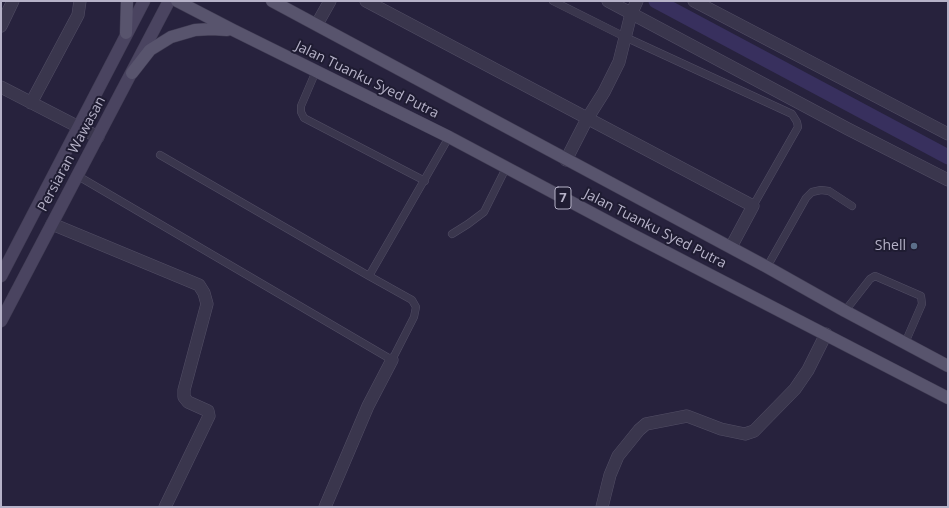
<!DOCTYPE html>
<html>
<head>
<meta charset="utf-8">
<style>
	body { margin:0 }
	#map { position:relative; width:949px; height:508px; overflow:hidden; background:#27223d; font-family:"Open Sans",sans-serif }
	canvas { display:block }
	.frame { position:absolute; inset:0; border:2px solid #b6b2c8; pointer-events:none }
</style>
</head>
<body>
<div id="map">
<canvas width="949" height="508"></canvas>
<div class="frame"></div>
</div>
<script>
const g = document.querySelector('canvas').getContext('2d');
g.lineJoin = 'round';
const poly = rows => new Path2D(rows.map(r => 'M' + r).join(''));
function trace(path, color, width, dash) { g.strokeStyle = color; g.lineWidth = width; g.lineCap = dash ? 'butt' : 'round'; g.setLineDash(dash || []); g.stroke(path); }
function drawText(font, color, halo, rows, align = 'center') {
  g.font = font + ' "Open Sans",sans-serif'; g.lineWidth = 4; g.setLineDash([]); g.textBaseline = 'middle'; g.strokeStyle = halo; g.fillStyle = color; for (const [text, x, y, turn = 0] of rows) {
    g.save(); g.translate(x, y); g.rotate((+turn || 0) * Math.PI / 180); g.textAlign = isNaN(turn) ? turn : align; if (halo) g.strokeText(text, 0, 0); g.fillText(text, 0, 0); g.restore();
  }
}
trace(poly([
	[656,1,948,157]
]), '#38305e', 15);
const service = poly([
	[553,1,625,37,792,114,797,122,798,127,753,206],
	[316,71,301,106,301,112,304,118,425,181],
	[160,155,369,276],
	[78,176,392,360,414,317,416,307,412,300,369,276,449,137],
	[452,234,468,224,484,212,506,168],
	[767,267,806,198,812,192,821,190,829,191,852,206],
	[845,311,870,279,875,276,921,296,922,304,905,343]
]);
const minor = poly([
	[366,1,753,206,731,247],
	[608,1,848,129,948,180],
	[694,1,948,134],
	[317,24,330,1],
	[1,26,13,1],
	[1,87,98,137],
	[31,103,78,15,80,1],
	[566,160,587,119,604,92,619,62,631,14,637,1],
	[52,224,187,280,199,285,204,293,207,304,184,390,184,397,188,402,208,411,209,416,165,507],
	[325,507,368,406,392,360],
	[602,507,610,475,618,456,639,430,646,424,687,416,721,429,745,434,754,431,795,389,808,370,826,334]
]);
const secondary = poly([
	[1,276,144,1],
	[1,321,169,1]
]);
const primary = poly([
	[177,1,233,30,449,137,633,235,948,398],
	[272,1,767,267,845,311,948,366],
	[126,33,127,1],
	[132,73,150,50,171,37,195,30,212,29,227,30]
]);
trace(service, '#524e65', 8);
trace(minor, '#524e65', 13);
trace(secondary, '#403c53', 13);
trace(primary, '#403c53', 13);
trace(service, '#3a364d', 7);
trace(minor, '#3a364d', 12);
trace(secondary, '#4a4460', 12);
trace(primary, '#58546d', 12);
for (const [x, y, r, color] of [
	[914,246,4,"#5c6f8a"]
]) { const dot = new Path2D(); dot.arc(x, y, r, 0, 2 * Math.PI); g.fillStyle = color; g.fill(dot); trace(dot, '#1f1c32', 1.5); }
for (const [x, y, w] of [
	[563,198,16]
]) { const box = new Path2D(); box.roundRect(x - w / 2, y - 11, w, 22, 3); g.fillStyle = '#1f1c32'; g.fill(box); trace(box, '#b6b2c8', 1); }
drawText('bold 13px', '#b6b2c8', null, [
	["7",563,198]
]);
drawText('14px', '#b6b2c8', '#1f1c32', [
	["Jalan Tuanku Syed Putra",367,80,26],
	["Persiaran Wawasan",72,154,-62],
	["Jalan Tuanku Syed Putra",655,229,27]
]);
drawText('14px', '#b6b2c8', '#1f1c32', [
	["Shell",906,246]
], 'right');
</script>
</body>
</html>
